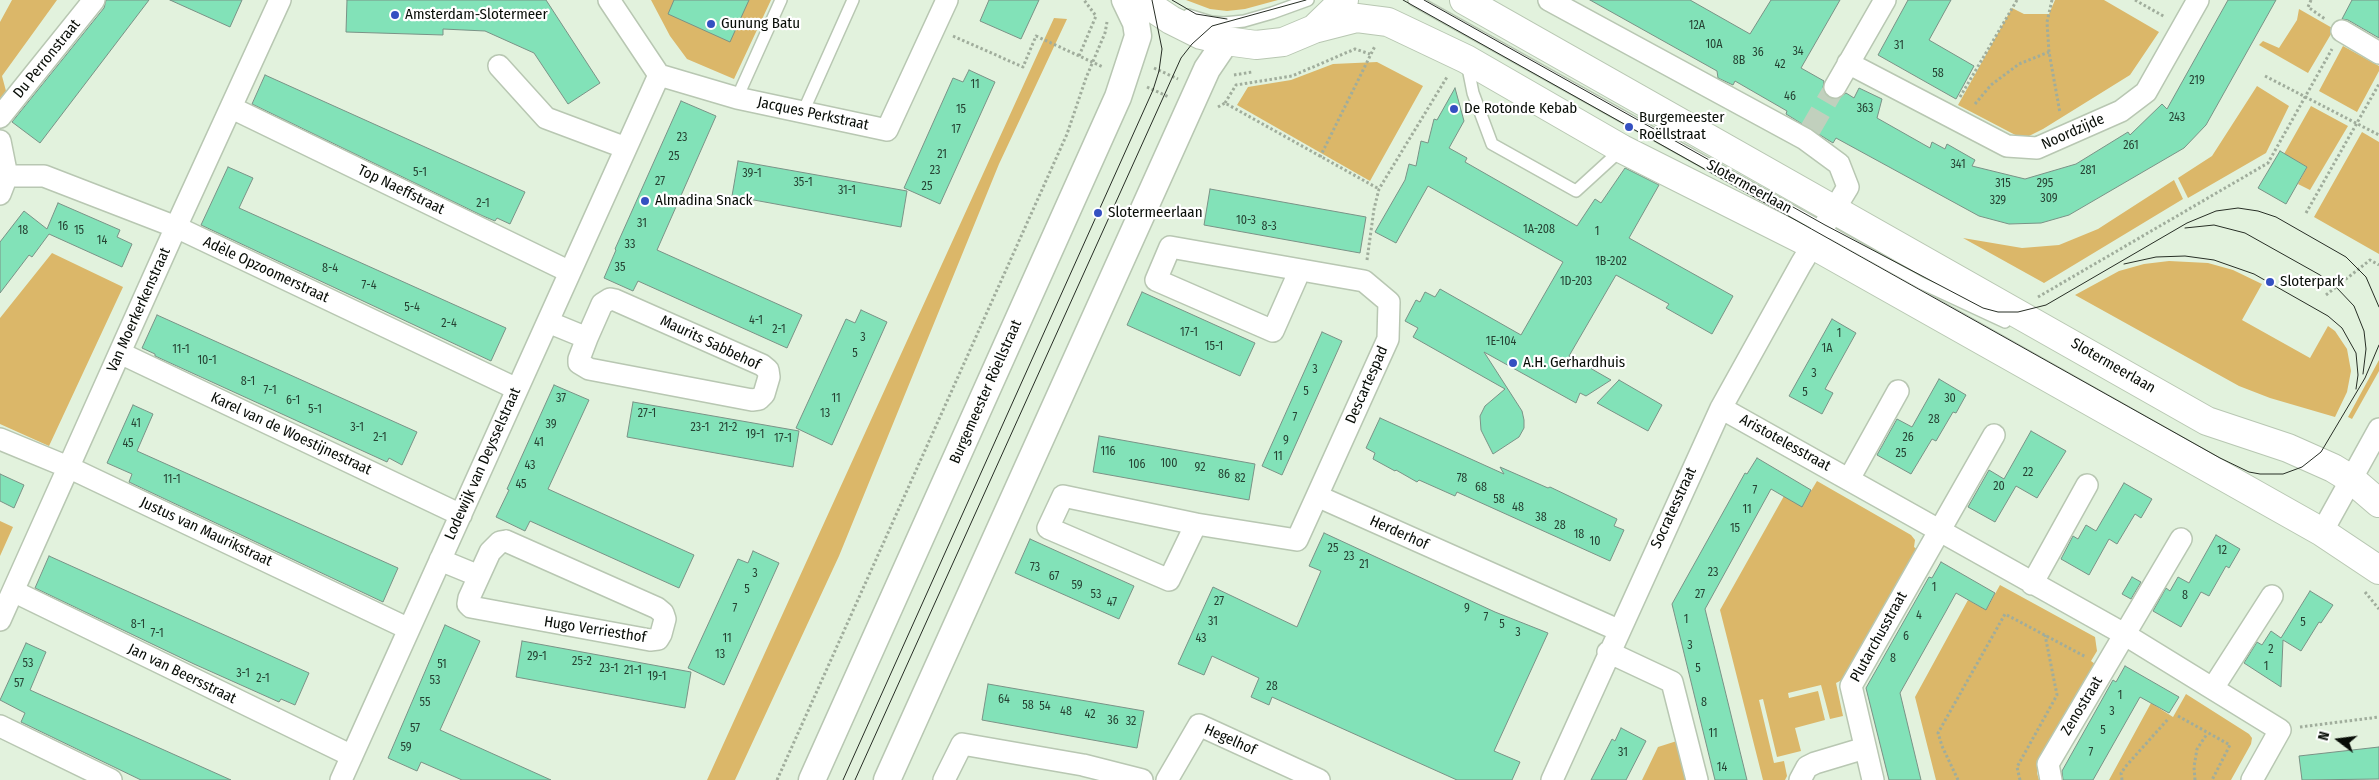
<!DOCTYPE html>
<html>
<head>
<meta charset="utf-8">
<style>
	body { margin:0 }
	#map { position:relative; width:2379px; height:780px; overflow:hidden; background:#e2f2dd; font-family:"Fira Sans Condensed",sans-serif }
	canvas { display:block }
	.north { position:absolute; left:2314px; top:715px; width:50px; height:50px; -webkit-text-stroke:4px #fff; paint-order:stroke; rotate:285deg; font-size:14px; font-weight:700; line-height:20px; text-align:center; color:#080d07 }
	.north::after { content:''; display:block; margin:auto; width:18px; height:22px; background:#080d07; clip-path:polygon(50% 0,100% 100%,50% 72%,0 100%) }
</style>
</head>
<body>
<div id="map">
<canvas width="2379" height="780"></canvas>
<div class="north">N</div>
</div>
<script>
const g = document.querySelector('canvas').getContext('2d');
g.lineJoin = 'round';
function fillPath(path, color) { g.fillStyle = color; g.fill(path, 'evenodd'); }
const poly = rows => new Path2D(rows.map(r => 'M' + r).join(''));
function trace(path, color, width, dash) { g.strokeStyle = color; g.lineWidth = width; g.lineCap = dash ? 'butt' : 'round'; g.setLineDash(dash || []); g.stroke(path); }
function drawText(font, color, halo, rows, align = 'center') {
  g.font = font + ' "Fira Sans Condensed",sans-serif'; g.lineWidth = 4.5; g.setLineDash([]); g.textBaseline = 'middle'; g.strokeStyle = halo; g.fillStyle = color; for (const [text, x, y, turn = 0] of rows) {
    g.save(); g.translate(x, y); g.rotate((+turn || 0) * Math.PI / 180); g.textAlign = isNaN(turn) ? turn : align; if (halo) g.strokeText(text, 0, 0); g.fillText(text, 0, 0); g.restore();
  }
}
fillPath(poly([
	[12,0,57,0,2,76,6,91,0,99,0,22],
	[651,0,771,0,734,79,687,59,670,36],
	[1186,0,1278,0,1245,9,1227,11,1210,9],
	[2055,0,2104,0,2159,32,2130,75,2043,129,2023,139,1958,105,2012,8,2024,14,2049,14],
	[2299,9,2334,29,2308,73,2259,45,2263,41,2279,48,2297,20],
	[1054,18,1067,19,999,164,839,556,735,780,707,780],
	[2343,46,2379,66,2379,71,2357,112,2319,91],
	[1377,62,1423,86,1370,181,1237,105,1248,87,1291,80,1333,64],
	[2257,86,2289,106,2266,153,2188,198,2178,178,2212,156],
	[2311,106,2348,126,2310,190,2298,184,2307,167,2284,154],
	[2362,132,2379,142,2379,254,2314,217],
	[2174,180,2183,199,2044,283,1963,238,2022,248,2059,245,2098,229],
	[52,253,123,287,49,446,0,424,0,318],
	[2169,261,2208,263,2233,270,2262,284,2242,320,2310,358,2328,326,2335,331,2347,349,2351,371,2347,392,2335,417,2270,398,2239,386,2075,295,2119,271,2144,264],
	[2379,360,2379,371,2352,419,2348,417],
	[1817,481,1911,535,1915,540,1914,547,1918,550,1844,679,1836,683,1843,716,1830,719,1821,685,1788,693,1789,698,1818,691,1825,720,1795,728,1801,751,1777,757,1763,699,1759,700,1774,763,1784,761,1787,776,1785,780,1763,780,1720,610,1784,496,1802,506],
	[0,521,13,527,0,556],
	[2000,585,2095,637,2097,651,2091,661,2095,664,2039,763,2037,773,2039,780,1936,780,1915,697,1968,600,1986,610],
	[2186,694,2249,734,2252,738,2251,744,2231,780,2109,780,2151,703,2173,717],
	[1680,740,1690,780,1642,780,1658,747]
]), '#dbb769');
const building = poly([
	[106,0,149,0,40,143,12,122,104,8,106,0],
	[170,0,242,0,230,27,170,0],
	[347,0,546,0,600,83,568,104,534,53,485,31,443,29,443,35,346,32,347,0],
	[674,0,749,0,730,42,668,14,674,0],
	[989,0,1039,0,1021,39,980,21,989,0],
	[1590,0,1690,0,1750,34,1771,0,1840,0,1801,68,1824,81,1823,88,1828,98,1836,99,1846,93,1854,98,1859,88,1882,99,1877,118,1930,148,1932,142,1945,149,1947,144,1975,160,1972,166,2025,179,2076,164,2128,132,2130,135,2162,104,2167,109,2228,0,2276,0,2206,125,2184,148,2069,215,2041,223,2009,224,1979,216,1836,138,1833,143,1786,114,1787,111,1735,81,1733,85,1718,78,1717,71,1590,0],
	[1908,0,1951,0,1929,40,1974,66,1956,99,1878,55,1908,0],
	[2352,0,2379,0,2379,38,2348,20,2342,19,2352,0],
	[969,70,995,82,940,204,904,188,953,78,963,82,969,70],
	[265,75,525,192,510,224,497,218,495,221,483,216,252,104,265,75],
	[1455,88,1464,121,1449,148,1467,158,1465,162,1577,226,1595,199,1601,203,1625,168,1659,185,1629,238,1733,296,1712,334,1666,308,1669,304,1616,275,1569,356,1611,380,1586,396,1580,393,1576,403,1484,352,1522,411,1524,420,1524,428,1519,437,1493,454,1481,430,1480,416,1485,406,1505,389,1413,337,1418,328,1405,321,1416,300,1420,302,1425,292,1435,297,1440,289,1521,335,1563,262,1428,186,1396,243,1375,232,1405,180,1409,164,1416,166,1421,141,1428,143,1434,119,1437,120,1455,88],
	[681,101,716,116,657,250,802,315,787,348,638,281,633,291,604,278,616,250,615,249,681,101],
	[2280,151,2307,167,2286,204,2258,188,2280,151],
	[738,161,907,191,901,227,732,196,738,161],
	[228,167,253,178,239,208,506,328,491,361,201,225,228,167],
	[1210,189,1366,217,1360,253,1204,225,1210,189],
	[58,203,120,230,117,237,132,244,122,267,49,234,32,257,29,255,0,293,0,242,24,211,47,229,58,203],
	[1142,292,1255,343,1240,376,1127,325,1142,292],
	[861,310,887,322,832,445,796,428,846,319,855,323,861,310],
	[157,315,417,432,402,465,389,458,387,462,155,356,155,354,142,348,157,315],
	[1832,319,1856,333,1825,389,1833,393,1822,414,1789,396,1832,319],
	[1322,332,1342,341,1282,475,1262,466,1322,332],
	[1939,379,1966,395,1956,413,1953,412,1936,441,1932,439,1911,474,1877,455,1897,419,1912,427,1939,379],
	[1619,380,1662,405,1648,431,1597,403,1619,380],
	[554,385,589,400,548,489,694,555,679,588,530,521,525,531,496,517,509,490,507,489,554,385],
	[633,402,799,431,793,467,627,437,633,402],
	[133,405,153,414,137,451,398,568,383,602,129,482,132,474,107,463,133,405],
	[1380,418,1504,474,1500,467,1548,488,1550,487,1617,519,1614,526,1624,530,1610,561,1457,492,1455,496,1419,480,1417,482,1396,470,1395,471,1373,459,1375,453,1366,448,1380,418],
	[2031,431,2066,451,2037,498,2016,486,1995,522,1968,507,1989,470,2004,479,2031,431],
	[1099,436,1255,464,1249,500,1093,472,1099,436],
	[1757,458,1811,490,1802,507,1771,489,1705,609,1747,780,1715,780,1672,604,1745,473,1747,474,1757,458],
	[0,474,24,485,14,508,0,501,0,474],
	[2124,483,2152,499,2141,518,2135,514,2117,544,2109,539,2089,575,2061,559,2073,536,2078,539,2086,525,2096,531,2124,483],
	[1324,533,1495,612,1548,633,1494,751,1520,762,1512,780,1457,780,1272,697,1269,705,1251,697,1259,678,1212,656,1204,675,1178,664,1213,587,1297,627,1321,571,1309,566,1324,533],
	[2216,535,2240,549,2229,568,2226,566,2209,596,2201,592,2181,627,2153,611,2166,588,2170,591,2178,577,2189,583,2216,535],
	[1030,539,1134,586,1119,619,1015,573,1030,539],
	[753,551,779,563,724,685,688,668,738,559,748,563,753,551],
	[49,556,309,673,295,705,281,699,279,702,194,664,35,588,49,556],
	[1941,562,1995,593,1986,610,1956,593,1945,613,1900,693,1921,780,1889,780,1866,688,1929,577,1932,578,1941,562],
	[2132,577,2141,582,2131,599,2122,594,2132,577],
	[2310,591,2333,605,2321,623,2319,622,2301,651,2283,640,2281,687,2244,663,2257,642,2262,645,2271,631,2281,638,2310,591],
	[445,625,480,641,440,730,551,780,462,780,421,762,417,771,388,758,445,625],
	[522,641,691,672,685,708,516,677,522,641],
	[26,643,46,652,30,690,231,780,141,780,21,722,25,713,0,700,26,643],
	[2125,666,2179,697,2169,713,2140,697,2093,780,2063,780,2062,771,2113,680,2116,682,2125,666],
	[988,684,1144,711,1137,748,982,720,988,684],
	[1621,728,1646,741,1626,780,1591,780,1612,739,1615,741,1621,728],
	[2379,747,2379,779,2302,780,2299,756,2379,747]
]);
fillPath(building, '#82e2b8');
trace(building, '#7a9286', 1);
trace(poly([
	[1810,130,1835,87]
]), '#c1d0bd', 21, [21, 11]);
const service = poly([
	[1414,0,1921,283,2005,322],
	[1188,15,1211,22,1224,23,1244,21,1272,13,1308,0],
	[1467,63,1473,93,1492,144,1576,191,1622,149],
	[737,98,781,0],
	[803,112,853,0]
]);
const minor = poly([
	[1549,0,1805,139,1839,164,1848,187,1801,264,1721,408,1552,780],
	[2342,31,2379,53],
	[1848,63,2007,146,2037,148,2121,111,2146,92,2198,0],
	[499,66,546,118,626,148],
	[659,75,737,98,887,130,947,0],
	[1835,87,1885,0],
	[232,108,570,272],
	[0,117,94,0],
	[0,141,7,176,0,194],
	[7,176,44,176,176,227,517,389],
	[1300,270,1273,331,1156,280,1170,247,1364,281,1389,302,1388,339,1317,496],
	[548,322,587,338,602,304,610,299,615,300,762,365,768,370,769,377,764,394,759,399,752,400,589,369,579,363,579,359,587,338],
	[120,353,461,515],
	[1721,408,2124,634,2280,730,2252,780],
	[0,439,68,467,409,629],
	[1849,479,1898,391],
	[1196,524,1063,496,1048,528,1169,580,1196,524,1297,540,1317,496,1618,630],
	[2322,532,2379,429],
	[506,541,657,608,663,613,665,619,661,634,658,639,650,640,471,607,468,604,469,598,490,552,500,542,506,541],
	[440,560,479,576],
	[2032,584,2087,485],
	[13,591,352,756],
	[0,620,176,227,280,0],
	[1608,652,1672,682,1697,780],
	[2213,688,2272,596],
	[0,726,111,780],
	[341,780,659,75,609,0],
	[944,780,962,744,1083,765,1142,780],
	[1167,780,1199,725,1319,780],
	[1800,780,1807,767,1815,763,1865,748],
	[1873,780,1851,686,1994,435],
	[2051,780,2048,764,2181,539]
]);
const tertiary = poly([
	[812,780,1118,97,1138,36,1136,23,1125,0],
	[887,780,1207,69,1226,41]
]);
const secondary = poly([
	[1141,0,1171,20,1201,35,1226,41,1256,45,1283,42,1314,29,1344,0],
	[1464,0,2207,421,2288,448,2333,468,2351,479,2379,503],
	[1314,29,1357,18,1388,22,1466,59,1622,149,1813,245,2322,532,2379,570]
]);
trace(service, '#b8c7b2', 14);
trace(minor, '#b8c7b2', 24);
trace(tertiary, '#b8c7b2', 29);
trace(secondary, '#b8c7b2', 30);
trace(poly([
	[2052,0,2047,22,2049,52,2060,113],
	[2135,0,2165,17],
	[2311,0,2308,7,2325,19],
	[953,36,1023,67,1036,36,1103,67],
	[1079,56,1096,16,1084,0],
	[1154,68,1178,79],
	[1234,75,1252,72],
	[2265,76,2379,135],
	[1147,87,1169,97],
	[1960,97,2017,0],
	[1225,103,1236,85,1292,76,1355,49,1370,54],
	[1975,104,1991,85,2019,64,2049,52],
	[1218,107,1225,103,1379,189],
	[1320,157,1375,46],
	[2306,213,2379,84],
	[1367,260,1374,209,1379,189,1447,77],
	[2326,295,2370,260,2379,265],
	[2038,297,2268,163,2332,49],
	[2365,592,2379,609],
	[2178,716,2230,745,2212,780],
	[2300,727,2379,717],
	[777,780,1067,134,1086,78,1105,33,1107,22],
	[1958,780,1942,746,1938,733,2005,614,2086,657],
	[2020,780,2017,767,2057,695,2045,635],
	[2122,780,2121,773,2126,766,2169,718],
	[2195,780,2194,767,2197,749,2207,734]
]), '#a0ad9c', 3, [2.5, 2.5]);
trace(service, '#fff', 11);
trace(minor, '#fff', 21);
trace(tertiary, '#fff', 26);
trace(secondary, '#fff', 28);
trace(poly([
	[1172,0,1196,14,1227,19],
	[1403,0,2220,458,2249,472,2260,474,2283,474,2302,467,2321,452,2365,378,2379,345],
	[1424,0,1825,225,1983,308,1998,312,2018,312,2046,305,2187,223,2216,211,2238,208,2258,211,2276,217,2346,257,2366,277,2379,307],
	[2185,228,2214,225,2245,233,2320,275,2336,287,2354,306,2364,331,2366,349,2363,374],
	[2124,264,2156,257,2185,256,2214,260,2254,274,2328,316,2342,328,2356,353,2358,375,2356,389],
	[843,780,1153,90,1159,71,1162,49,1152,0],
	[855,780,1181,58,1192,44,1212,26,1306,0]
]), '#272e25', 1);
for (const [x, y, r, color] of [
	[395,15,5,"#3450c1"],
	[711,24,5,"#3450c1"],
	[1454,109,5,"#3450c1"],
	[1629,127,5,"#3450c1"],
	[645,201,5,"#3450c1"],
	[1098,213,5,"#3450c1"],
	[2270,282,5,"#3450c1"],
	[1513,363,5,"#3450c1"]
]) { const dot = new Path2D(); dot.arc(x, y, r, 0, 2 * Math.PI); g.fillStyle = color; g.fill(dot); trace(dot, '#fff', 2); }
drawText('12px', '#264233', null, [
	["12A",1697,26],
	["10A",1714,45],
	["31",1899,46],
	["34",1798,52],
	["36",1758,53],
	["8B",1739,61],
	["42",1780,65],
	["58",1938,74],
	["219",2197,81],
	["11",975,85],
	["46",1790,97],
	["363",1865,109],
	["15",961,110],
	["243",2177,118],
	["17",956,130],
	["23",682,138],
	["261",2131,146],
	["21",942,155],
	["25",674,157],
	["341",1958,165],
	["23",935,171],
	["281",2088,171],
	["5-1",420,173],
	["39-1",752,174],
	["27",660,182],
	["35-1",803,183],
	["315",2003,184],
	["295",2045,184],
	["25",927,187],
	["31-1",847,191],
	["309",2049,199],
	["329",1998,201],
	["2-1",483,204],
	["10-3",1246,221],
	["31",642,224],
	["16",63,227],
	["8-3",1269,227],
	["1A-208",1539,230],
	["18",23,231],
	["15",79,231],
	["1",1597,232],
	["14",102,241],
	["33",630,245],
	["1B-202",1611,262],
	["35",620,268],
	["8-4",330,269],
	["1D-203",1576,282],
	["7-4",369,286],
	["5-4",412,308],
	["4-1",756,321],
	["2-4",449,324],
	["2-1",779,330],
	["17-1",1189,333],
	["1",1839,334],
	["3",863,338],
	["1E-104",1501,342],
	["15-1",1214,347],
	["1A",1827,349],
	["11-1",181,350],
	["5",855,354],
	["10-1",207,361],
	["3",1315,370],
	["3",1814,374],
	["8-1",248,382],
	["7-1",270,391],
	["5",1306,392],
	["5",1805,393],
	["37",561,399],
	["11",836,399],
	["30",1950,399],
	["6-1",293,401],
	["5-1",315,410],
	["27-1",647,414],
	["13",825,414],
	["7",1295,418],
	["28",1934,420],
	["41",136,424],
	["39",551,425],
	["3-1",357,428],
	["23-1",700,428],
	["21-2",728,428],
	["19-1",755,435],
	["2-1",380,438],
	["26",1908,438],
	["17-1",783,439],
	["9",1286,441],
	["41",539,443],
	["45",128,444],
	["116",1108,452],
	["25",1901,454],
	["11",1278,457],
	["100",1169,464],
	["106",1137,465],
	["43",530,466],
	["92",1200,468],
	["22",2028,473],
	["86",1224,475],
	["82",1240,479],
	["78",1462,479],
	["11-1",172,480],
	["45",521,485],
	["20",1999,487],
	["68",1481,488],
	["7",1755,491],
	["58",1499,500],
	["48",1518,508],
	["11",1747,510],
	["38",1541,518],
	["28",1560,526],
	["15",1735,529],
	["18",1579,535],
	["10",1595,542],
	["25",1333,549],
	["12",2222,551],
	["23",1349,557],
	["21",1364,565],
	["73",1035,568],
	["23",1713,573],
	["3",755,574],
	["67",1054,577],
	["59",1077,586],
	["1",1934,588],
	["5",747,590],
	["53",1096,595],
	["27",1700,595],
	["8",2185,596],
	["27",1219,602],
	["47",1112,603],
	["7",735,609],
	["9",1467,609],
	["4",1919,616],
	["7",1486,618],
	["1",1686,620],
	["31",1213,622],
	["5",2303,623],
	["8-1",138,625],
	["5",1502,625],
	["3",1518,633],
	["7-1",157,634],
	["6",1906,637],
	["11",727,639],
	["43",1201,639],
	["3",1690,646],
	["2",2271,650],
	["13",720,655],
	["29-1",537,657],
	["8",1893,659],
	["25-2",582,662],
	["53",28,664],
	["51",442,665],
	["1",2266,667],
	["23-1",609,669],
	["5",1698,669],
	["21-1",633,671],
	["3-1",243,674],
	["19-1",657,677],
	["2-1",263,679],
	["53",435,681],
	["57",19,684],
	["28",1272,687],
	["1",2120,696],
	["64",1004,700],
	["55",425,703],
	["8",1704,703],
	["58",1028,706],
	["54",1045,707],
	["48",1066,712],
	["3",2112,712],
	["42",1090,715],
	["36",1113,721],
	["32",1131,722],
	["57",415,729],
	["5",2103,731],
	["11",1713,734],
	["59",406,748],
	["31",1623,753],
	["7",2091,753],
	["14",1722,768]
]);
drawText('15px', '#080d07', '#fff', [
	["Amsterdam-Slotermeer",405,15],
	["Gunung Batu",721,24],
	["De Rotonde Kebab",1464,109],
	["Burgemeester",1639,118],
	["Roëllstraat",1639,135],
	["Almadina Snack",655,201],
	["Slotermeerlaan",1108,213],
	["Sloterpark",2280,282],
	["A.H. Gerhardhuis",1523,363]
], 'left');
drawText('15px', '#080d07', '#fff', [
	["Du Perronstraat",47,59,-51],
	["Jacques Perkstraat",813,114,12],
	["Noordzijde",2073,132,-24],
	["Slotermeerlaan",1749,187,29],
	["Top Naeffstraat",401,190,26],
	["Adèle Opzoomerstraat",266,270,25],
	["Van Moerkerkenstraat",139,310,-66],
	["Maurits Sabbehof",710,343,25],
	["Slotermeerlaan",2113,366,30],
	["Descartespad",1367,385,-66],
	["Burgemeester Röellstraat",986,392,-66],
	["Karel van de Woestijnestraat",291,434,25],
	["Aristotelesstraat",1785,443,29],
	["Lodewijk van Deysselstraat",483,464,-66],
	["Socratesstraat",1674,508,-65],
	["Justus van Maurikstraat",206,532,25],
	["Herderhof",1399,533,24],
	["Hugo Verriesthof",595,630,9],
	["Plutarchusstraat",1879,637,-61],
	["Jan van Beersstraat",182,674,26],
	["Zenostraat",2082,706,-59],
	["Hegelhof",1230,740,24]
]);
</script>
</body>
</html>
